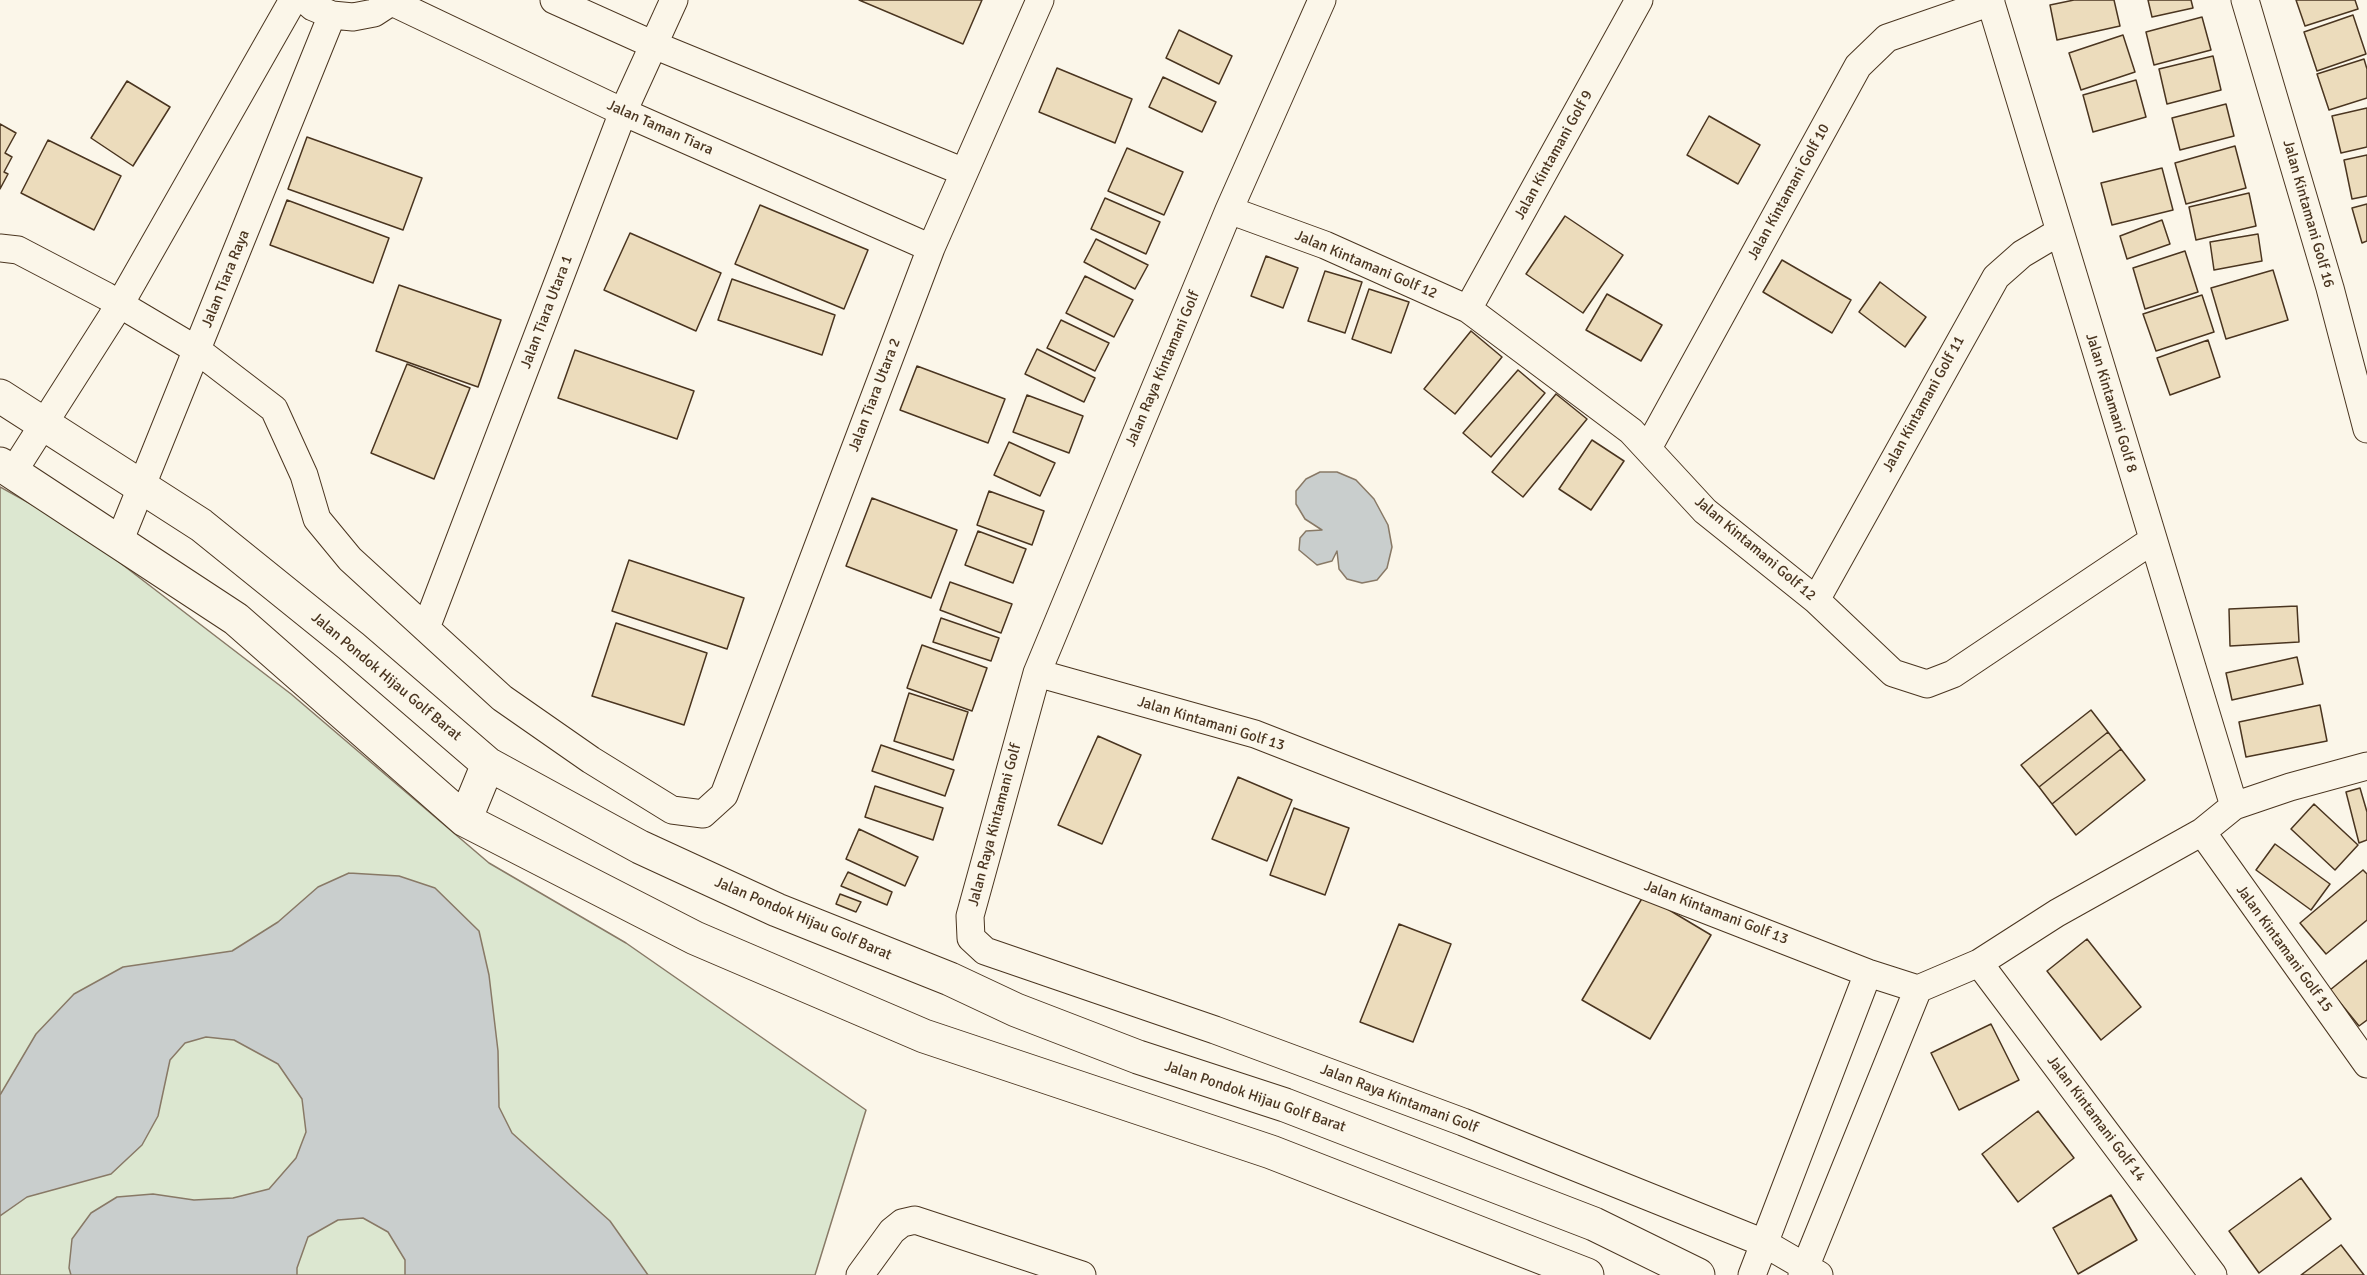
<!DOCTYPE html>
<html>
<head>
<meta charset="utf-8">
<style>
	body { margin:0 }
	canvas { display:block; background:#fbf6e9 }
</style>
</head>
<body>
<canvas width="2367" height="1275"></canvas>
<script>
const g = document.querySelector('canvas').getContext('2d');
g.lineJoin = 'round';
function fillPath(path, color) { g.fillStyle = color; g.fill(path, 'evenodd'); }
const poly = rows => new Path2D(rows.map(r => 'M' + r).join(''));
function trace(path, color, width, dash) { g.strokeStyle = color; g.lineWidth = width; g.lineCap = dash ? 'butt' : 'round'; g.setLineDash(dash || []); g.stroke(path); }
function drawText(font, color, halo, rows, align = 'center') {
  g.font = font + ' Signika,sans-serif'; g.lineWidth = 4.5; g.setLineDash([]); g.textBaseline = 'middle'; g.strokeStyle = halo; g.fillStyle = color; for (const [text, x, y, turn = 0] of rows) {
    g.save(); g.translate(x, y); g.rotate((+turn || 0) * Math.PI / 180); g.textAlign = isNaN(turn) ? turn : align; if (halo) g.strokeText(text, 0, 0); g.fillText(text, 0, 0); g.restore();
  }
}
const green = poly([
	[0,487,76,529,291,694,489,863,626,943,866,1110,815,1275,0,1275,0,487]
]);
fillPath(green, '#dce7d0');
trace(green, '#887966', 1.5);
const water = poly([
	[1320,472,1337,472,1356,480,1374,499,1388,525,1392,547,1387,568,1377,580,1362,583,1347,579,1339,569,1337,551,1332,561,1317,565,1299,550,1300,538,1306,531,1322,530,1305,519,1296,504,1296,491,1306,479,1320,472],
	[349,873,399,876,435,888,479,931,489,975,498,1051,499,1107,512,1133,610,1221,648,1275,405,1275,405,1260,388,1232,363,1218,338,1220,308,1237,297,1268,297,1275,71,1275,69,1268,72,1239,91,1213,117,1197,153,1194,194,1200,233,1198,269,1189,296,1158,306,1132,302,1099,278,1064,234,1040,206,1037,185,1043,170,1060,158,1116,142,1145,111,1174,27,1197,0,1216,0,1095,36,1034,74,994,123,967,232,951,278,922,318,887,349,873]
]);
fillPath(water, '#c9cecd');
trace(water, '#887966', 1.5);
const building = poly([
	[859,0,982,0,963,44,859,0],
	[2074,0,2114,0,2120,26,2057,40,2050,5,2074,0],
	[2148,0,2191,0,2193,8,2152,17,2148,0],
	[2296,0,2355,0,2358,9,2305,26,2296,0],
	[2353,15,2366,54,2317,71,2304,32,2353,15],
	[2202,17,2211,50,2154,65,2146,32,2202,17],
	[1179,30,1232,56,1219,84,1166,58,1179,30],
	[2123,35,2135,72,2081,90,2069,53,2123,35],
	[2213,56,2221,90,2167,104,2159,69,2213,56],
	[2364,59,2367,69,2367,98,2329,110,2317,74,2364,59],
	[1057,68,1132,99,1115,143,1039,112,1057,68],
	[1163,77,1216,102,1202,132,1149,107,1163,77],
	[2136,80,2146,117,2093,132,2083,95,2136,80],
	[127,81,170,107,133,166,91,138,127,81],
	[2226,104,2234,136,2180,150,2172,118,2226,104],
	[2367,108,2367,147,2341,153,2332,116,2367,108],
	[1709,116,1760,145,1738,184,1687,155,1709,116],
	[0,124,16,133,5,153,12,157,4,172,8,174,0,189,0,124],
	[307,137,422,178,403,230,288,189,307,137],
	[48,140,121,176,94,230,21,193,48,140],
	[2235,146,2246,188,2186,204,2175,163,2235,146],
	[1127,148,1183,172,1164,215,1108,191,1127,148],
	[2367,155,2367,196,2352,199,2344,160,2367,155],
	[2162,168,2173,210,2112,225,2101,183,2162,168],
	[2249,193,2256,226,2196,240,2189,207,2249,193],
	[1105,198,1160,222,1146,254,1091,229,1105,198],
	[287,200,389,238,373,283,270,245,287,200],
	[2367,204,2367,241,2362,243,2352,208,2367,204],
	[760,205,868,250,844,309,735,264,760,205],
	[1565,216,1623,255,1583,313,1526,274,1565,216],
	[2162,220,2170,244,2127,259,2120,236,2162,220],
	[630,233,721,273,696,331,604,290,630,233],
	[2258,234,2262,261,2214,270,2210,242,2258,234],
	[1096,239,1148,265,1135,289,1084,262,1096,239],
	[2185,251,2198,292,2145,309,2133,268,2185,251],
	[1266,256,1298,268,1283,308,1251,296,1266,256],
	[1782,260,1851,300,1832,333,1763,292,1782,260],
	[2273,270,2288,320,2226,339,2211,288,2273,270],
	[1325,271,1362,282,1345,333,1308,321,1325,271],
	[1085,276,1133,300,1114,337,1066,313,1085,276],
	[732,279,835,315,822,355,718,320,732,279],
	[1880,282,1926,317,1905,347,1859,312,1880,282],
	[399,285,501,320,478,387,376,351,399,285],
	[1369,289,1409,302,1391,353,1352,339,1369,289],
	[1607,294,1662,325,1641,361,1586,330,1607,294],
	[2202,295,2214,332,2156,351,2143,314,2202,295],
	[1061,320,1109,343,1095,371,1047,348,1061,320],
	[1471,331,1502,357,1455,414,1424,389,1471,331],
	[2208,340,2220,377,2170,395,2157,358,2208,340],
	[1037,349,1095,378,1084,402,1025,374,1037,349],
	[575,350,694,391,677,439,558,398,575,350],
	[407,364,470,388,434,479,371,453,407,364],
	[917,366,1005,399,988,443,900,410,917,366],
	[1518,370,1545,393,1491,457,1463,433,1518,370],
	[1556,394,1587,419,1523,497,1492,472,1556,394],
	[1027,395,1083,416,1069,453,1013,432,1027,395],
	[1592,440,1624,461,1591,510,1559,489,1592,440],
	[1009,442,1055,463,1040,496,994,475,1009,442],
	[989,491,1044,511,1032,545,977,525,989,491],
	[872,498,957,530,931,598,846,566,872,498],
	[978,531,1026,549,1013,583,965,565,978,531],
	[629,560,744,598,727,649,612,611,629,560],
	[950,582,1012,604,1001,633,940,610,950,582],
	[2297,606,2299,642,2230,646,2229,609,2297,606],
	[941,618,999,638,991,661,933,642,941,618],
	[616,623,707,653,684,725,592,696,616,623],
	[922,645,987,668,972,711,907,688,922,645],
	[2297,657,2303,684,2232,700,2226,673,2297,657],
	[909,693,968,712,953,760,894,741,909,693],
	[2320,705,2327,741,2246,757,2239,722,2320,705],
	[2091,710,2108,732,2039,787,2021,765,2091,710],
	[2108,732,2121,749,2052,804,2039,787,2108,732],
	[1098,736,1141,755,1102,844,1058,825,1098,736],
	[881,745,954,770,945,796,872,771,881,745],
	[2121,749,2145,780,2076,835,2052,804,2121,749],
	[1238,777,1292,800,1267,861,1212,839,1238,777],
	[875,786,943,808,933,840,865,817,875,786],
	[2360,788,2367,812,2367,840,2359,843,2346,792,2360,788],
	[2314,804,2358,845,2335,870,2291,829,2314,804],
	[1294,808,1349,828,1325,895,1270,875,1294,808],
	[859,829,918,857,905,886,846,859,859,829],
	[2275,844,2330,884,2311,910,2256,870,2275,844],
	[2363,870,2367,874,2367,920,2326,954,2300,923,2363,870],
	[848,872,892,892,887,905,841,886,848,872],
	[840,894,861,902,856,912,836,904,840,894],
	[1644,895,1711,935,1650,1039,1582,1000,1644,895],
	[1399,924,1451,944,1413,1042,1360,1022,1399,924],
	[2087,939,2141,1007,2101,1040,2047,971,2087,939],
	[2367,960,2367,1020,2359,1026,2330,990,2367,960],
	[1991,1024,2019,1080,1959,1110,1931,1053,1991,1024],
	[2038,1111,2074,1158,2018,1202,1982,1154,2038,1111],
	[2301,1178,2331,1219,2259,1273,2229,1231,2301,1178],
	[2111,1195,2137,1240,2078,1274,2053,1228,2111,1195],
	[2341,1245,2364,1275,2301,1275,2341,1245]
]);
fillPath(building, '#ecdcbc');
trace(building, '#4a3520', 1.5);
const minor = poly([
	[305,0,313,7,332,15,353,17,374,13,394,0],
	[554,0,654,45,964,172],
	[1322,0,1229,210,1037,673,970,916,971,938,985,951,1215,1030,1463,1122,1764,1243,1819,1275],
	[1990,0,2234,806],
	[2245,0,2330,288,2367,429],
	[392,2,623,112,931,248],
	[1229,210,1325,245,1468,309,1631,431,1705,511,1816,600,1893,673,1927,684,1953,674,2153,540],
	[0,248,18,250,106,296,197,350,274,409,304,475,317,519,350,559,502,698,591,760,672,810,703,814,724,795,931,248,1040,0],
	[1468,309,1639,0],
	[1648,448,1858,66,1887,38,1991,2],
	[13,472,120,304,293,0],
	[119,542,332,15],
	[1816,600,1996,277,2022,254,2059,232],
	[426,628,623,112,674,0],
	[1037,673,1255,734,1868,973,1918,989,1979,963,2057,913,2202,832,2234,806,2290,787,2367,766],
	[2202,832,2367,1064],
	[1979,963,2213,1275],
	[860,1275,892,1231,902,1223,915,1220,1082,1275],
	[1752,1275,1868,973],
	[1802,1275,1918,989]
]);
const tertiary = poly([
	[0,396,201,525,351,646,488,764,640,847,777,910,950,979,1016,1010,1138,1057,1285,1105,1594,1224,1698,1275],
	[0,464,236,619,465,820,695,938,924,1036,1271,1152,1587,1275],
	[465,820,488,764]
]);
trace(minor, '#4a3520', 29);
trace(tertiary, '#4a3520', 35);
trace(minor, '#fbf6e9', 27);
trace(tertiary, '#fbf6e9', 33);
drawText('15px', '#4a3520', '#fbf6e9', [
	["Jalan Taman Tiara",660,128,24],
	["Jalan Kintamani Golf 9",1554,155,-61],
	["Jalan Kintamani Golf 10",1789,192,-61],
	["Jalan Kintamani Golf 16",2308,214,74],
	["Jalan Kintamani Golf 12",1366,265,23],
	["Jalan Tiara Raya",226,279,-68],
	["Jalan Tiara Utara 1",547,312,-69],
	["Jalan Raya Kintamani Golf",1163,369,-67],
	["Jalan Tiara Utara 2",875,395,-69],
	["Jalan Kintamani Golf 8",2111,403,73],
	["Jalan Kintamani Golf 11",1924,404,-61],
	["Jalan Kintamani Golf 12",1755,549,40],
	["Jalan Pondok Hijau Golf Barat",386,677,40],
	["Jalan Kintamani Golf 13",1211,724,17],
	["Jalan Raya Kintamani Golf",995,825,-75],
	["Jalan Kintamani Golf 13",1716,913,21],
	["Jalan Pondok Hijau Golf Barat",803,919,23],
	["Jalan Kintamani Golf 15",2284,949,54],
	["Jalan Pondok Hijau Golf Barat",1255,1097,19],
	["Jalan Raya Kintamani Golf",1399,1099,21],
	["Jalan Kintamani Golf 14",2096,1119,53]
]);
</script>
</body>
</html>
